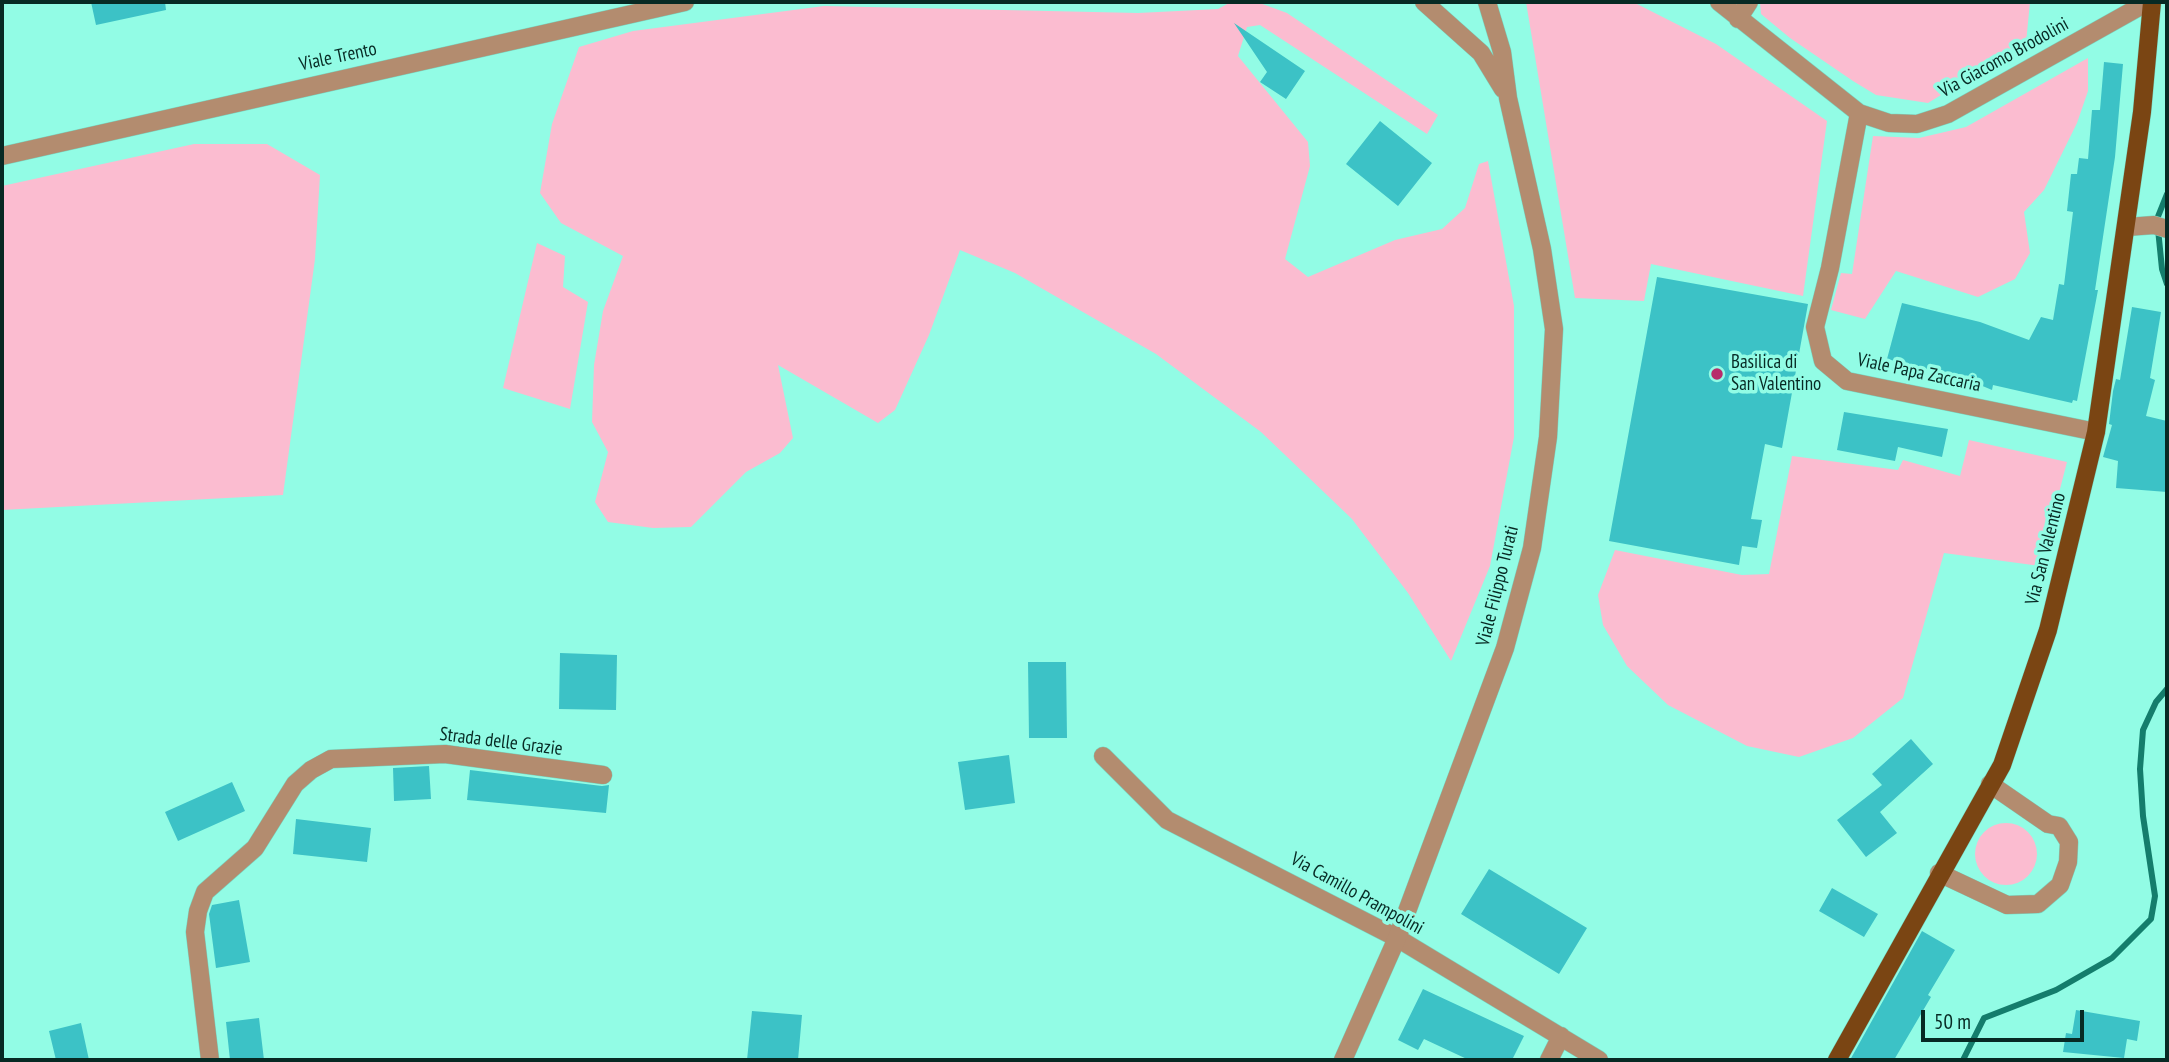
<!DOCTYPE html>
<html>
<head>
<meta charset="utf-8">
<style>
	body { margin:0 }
	#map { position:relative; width:2169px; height:1062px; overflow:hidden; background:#92fce5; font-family:"PT Sans Narrow",sans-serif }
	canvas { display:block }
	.frame { position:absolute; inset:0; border:4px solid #072a24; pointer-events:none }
	.scale { position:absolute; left:1921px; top:1010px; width:163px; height:32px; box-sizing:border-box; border:4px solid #072a24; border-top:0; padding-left:9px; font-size:21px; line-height:24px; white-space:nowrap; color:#072a24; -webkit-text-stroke:5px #92fce5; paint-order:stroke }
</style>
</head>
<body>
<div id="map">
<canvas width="2169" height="1062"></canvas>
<div class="frame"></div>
<div class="scale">50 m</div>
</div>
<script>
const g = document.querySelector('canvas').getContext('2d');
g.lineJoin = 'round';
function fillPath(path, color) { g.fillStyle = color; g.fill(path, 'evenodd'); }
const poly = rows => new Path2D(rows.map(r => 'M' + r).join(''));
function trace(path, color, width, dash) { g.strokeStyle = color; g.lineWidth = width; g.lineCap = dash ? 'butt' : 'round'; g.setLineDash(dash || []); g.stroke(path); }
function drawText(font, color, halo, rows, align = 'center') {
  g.font = font + ' "PT Sans Narrow",sans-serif'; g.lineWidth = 7; g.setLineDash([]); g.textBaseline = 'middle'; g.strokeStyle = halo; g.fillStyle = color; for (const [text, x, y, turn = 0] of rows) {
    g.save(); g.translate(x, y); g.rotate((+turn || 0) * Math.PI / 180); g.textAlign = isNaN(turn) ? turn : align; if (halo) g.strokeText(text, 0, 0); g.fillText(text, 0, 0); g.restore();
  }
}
fillPath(poly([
	[1231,2,1257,2,1287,13,1438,115,1427,134,1260,25,1247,27,1238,56,1308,142,1310,166,1285,259,1308,277,1395,240,1442,229,1465,208,1479,164,1488,161,1514,306,1514,437,1490,566,1451,661,1408,593,1352,519,1261,432,1156,354,1015,273,960,250,929,335,895,410,878,423,778,365,793,438,780,453,746,472,691,527,653,528,608,522,595,502,608,452,592,422,594,365,603,311,623,256,561,223,540,193,552,124,579,47,633,31,824,6,1138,13,1218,9],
	[1526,2,1633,2,1716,44,1827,121,1803,296,1651,264,1644,301,1575,298],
	[1768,2,2030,2,2026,43,1928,103,1876,95,1853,81,1790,38,1761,14,1760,3],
	[2088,58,2088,91,2077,123,2044,190,2024,212,2030,253,2015,279,1978,297,1896,271,1865,319,1831,310,1841,273,1852,274,1873,136,1919,138,1966,127],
	[194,144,267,144,320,175,315,259,283,495,2,510,2,186],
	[537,243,565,256,563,287,588,302,570,409,503,388],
	[1969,440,2067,462,2040,566,1944,553,1903,698,1853,738,1799,757,1747,746,1668,705,1627,666,1603,625,1598,595,1615,550,1742,575,1769,574,1792,456,1898,470,1903,460,1960,476],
	'1975 854a31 31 0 1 1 62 0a31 31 0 1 1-62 0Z'
]), '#fbbcd0');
trace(poly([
	[2167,194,2157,219,2162,269,2167,284],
	[1963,1060,1984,1018,2056,990,2112,958,2151,919,2155,896,2143,816,2140,769,2143,730,2156,702,2167,689]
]), '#147d6c', 6);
fillPath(poly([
	[91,2,165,2,166,10,96,25],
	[1234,23,1305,71,1286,99,1260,82,1267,72],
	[2104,62,2123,64,2115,157,2095,290,2098,290,2077,401,2073,400,2072,403,1993,385,1992,390,1966,379,1887,359,1902,303,1980,322,2029,340,2041,317,2053,320,2059,284,2064,285,2073,212,2067,211,2071,174,2077,174,2079,158,2088,159,2092,110,2100,110],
	[1380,121,1432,163,1398,206,1346,164],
	[1657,277,1808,304,1782,448,1765,444,1751,519,1762,520,1757,548,1742,546,1739,565,1609,541],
	[2132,307,2161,312,2150,378,2155,380,2146,416,2167,421,2167,492,2116,488,2118,461,2103,457,2112,425,2109,424,2113,391,2116,379,2120,380],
	[1844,412,1948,429,1942,457,1898,447,1895,461,1837,450],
	[560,653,617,655,616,710,559,709],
	[1028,662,1066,662,1067,738,1029,738],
	[1911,739,1933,764,1880,812,1897,833,1866,857,1837,820,1882,785,1872,774],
	[1009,755,1015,803,965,810,958,762],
	[429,766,431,799,394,801,393,768],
	[470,770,602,786,609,785,606,813,467,800],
	[232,782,245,811,178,841,165,812],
	[296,819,371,828,367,862,293,854],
	[1489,869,1587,928,1559,974,1461,914],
	[1832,888,1878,914,1864,937,1819,911],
	[239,900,250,962,216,968,209,914,212,905],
	[1922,931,1955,950,1928,995,1931,997,1894,1060,1850,1060],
	[1423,989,1524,1036,1512,1060,1469,1060,1424,1039,1418,1050,1398,1040],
	[2076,1010,2140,1021,2137,1041,2127,1039,2124,1058,2063,1052,2066,1033,2072,1034],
	[752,1011,802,1015,798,1060,747,1060],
	[259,1018,264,1060,230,1060,226,1022],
	[81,1023,89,1060,56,1060,49,1031]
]), '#3cc2c6');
const minor = poly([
	[1719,2,1859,113,1889,123,1917,124,1948,114,2148,2],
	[1738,19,1749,2],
	[1859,113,1830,268,1815,327,1823,361,1847,381,2096,432],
	[2127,227,2154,225,2167,229],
	[1103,756,1167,820,1397,938,1599,1060],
	[1939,873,2007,905,2038,904,2060,885,2068,862,2069,842,2059,826,2048,824,1990,784],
	[210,1060,195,932,198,911,205,892,255,848,295,784,311,770,331,759,445,754,603,775],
	[1549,1060,1561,1036]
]);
const tertiary = poly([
	[1424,2,1481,53,1503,89],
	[2,156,685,2],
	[1343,1060,1397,938,1505,648,1532,548,1548,437,1554,329,1542,249,1508,98,1502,52,1487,2]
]);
const primary = poly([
	[1837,1060,2002,765,2048,630,2096,432,2142,112,2152,2]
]);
trace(minor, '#79d6c2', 19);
trace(tertiary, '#79d6c2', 19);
trace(primary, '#79d6c2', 19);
trace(minor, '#b38c6f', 18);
trace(tertiary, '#b38c6f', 18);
trace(primary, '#7a4513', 18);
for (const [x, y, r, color] of [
	[1717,374,7,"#b72d6b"]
]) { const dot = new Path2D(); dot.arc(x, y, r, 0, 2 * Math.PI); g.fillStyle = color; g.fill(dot); trace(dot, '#92fce5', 2.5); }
drawText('19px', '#072a24', '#92fce5', [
	["Viale Trento",338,57,-12],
	["Via Giacomo Brodolini",2004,58,-29],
	["Viale Papa Zaccaria",1919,373,12],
	["Via San Valentino",2046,549,-76],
	["Viale Filippo Turati",1498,586,-76],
	["Strada delle Grazie",501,742,7],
	["Via Camillo Prampolini",1357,894,29]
]);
drawText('19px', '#072a24', '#92fce5', [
	["Basilica di",1731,363],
	["San Valentino",1731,385]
], 'left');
</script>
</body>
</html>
